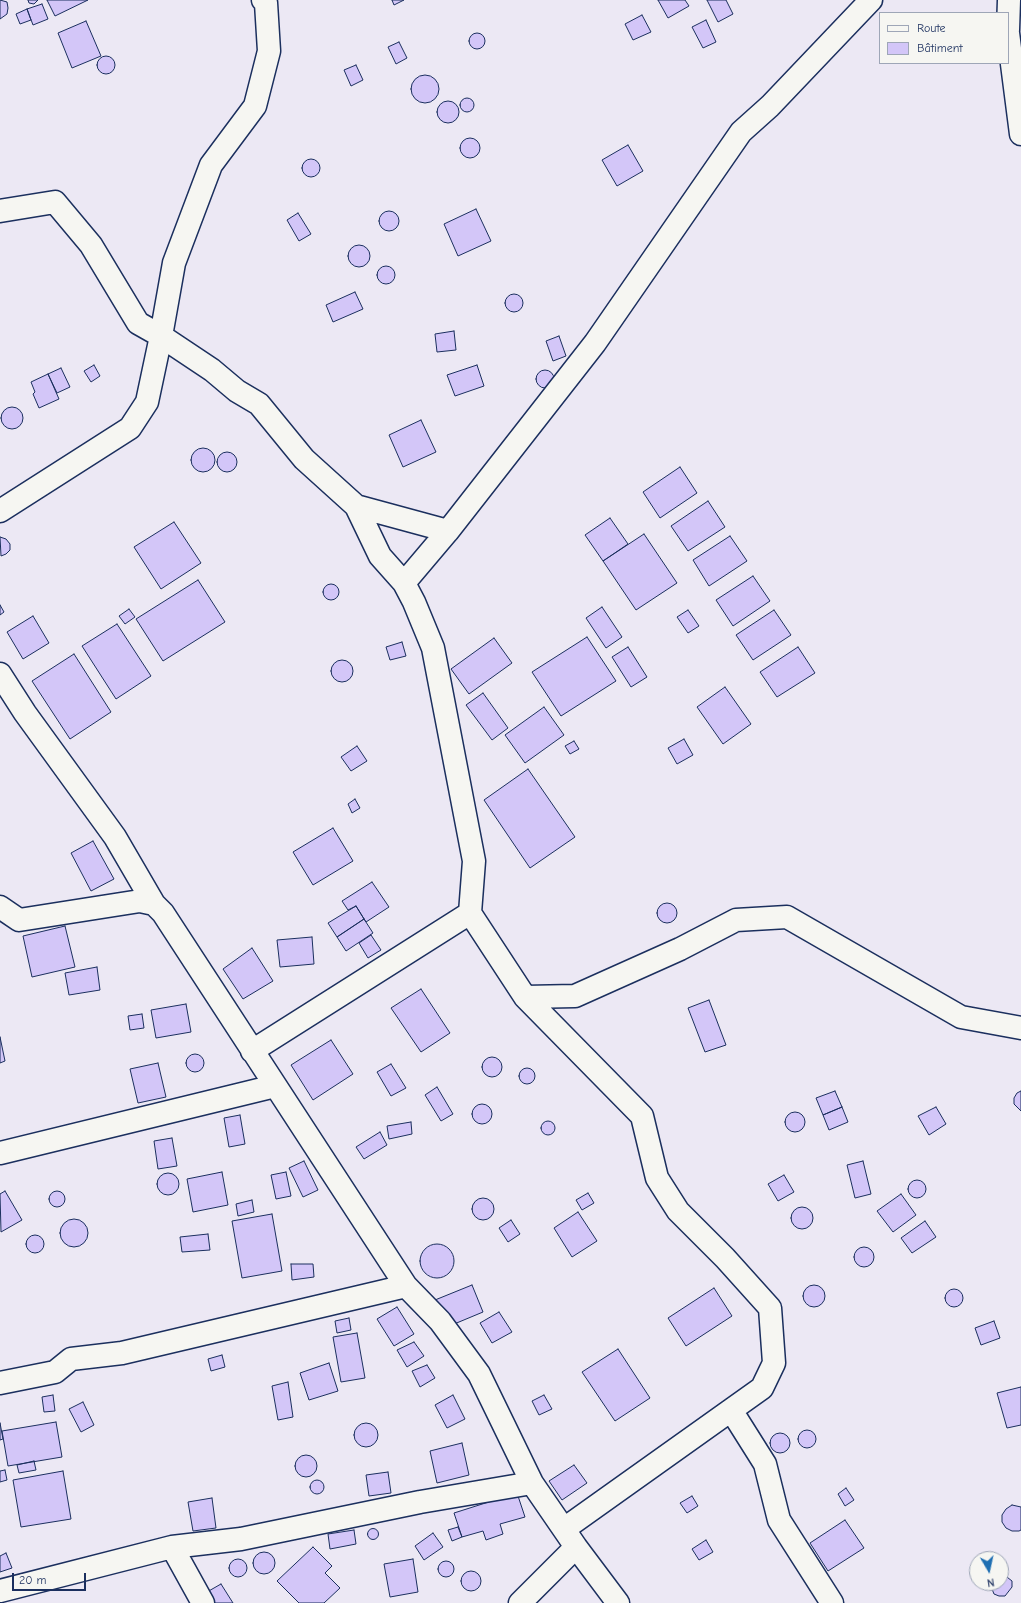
<!DOCTYPE html>
<html>
<head>
<meta charset="utf-8">
<style>
	body { margin:0 }
	#map { position:relative; width:1021px; height:1603px; overflow:hidden; background:#ece8f4; font-family:"Comic Neue",sans-serif }
	canvas { display:block }
	.legend { position:absolute; left:879px; top:12px; width:130px; height:52px; box-sizing:border-box; background:#f6f6f2; border:1px solid #9ea6b7; margin:0; padding:5px 7px; list-style:none; font-size:12px; color:#1b2f5e }
	.legend li { display:flex; align-items:center; gap:8px; height:20px }
	.legend b { width:20px; border:1px solid #9ea6b7 }
	.north { position:absolute; left:969px; top:1551px; width:40px; height:40px; box-sizing:border-box; background:#f6f6f2; border:1px solid #9ea6b7; border-radius:50%; rotate:171deg; font-size:11px; font-weight:700; line-height:16px; text-align:center; color:#1b2f5e }
	.north::after { content:''; display:block; margin:auto; width:14px; height:18px; background:#1f6fb2; clip-path:polygon(50% 0,100% 100%,50% 72%,0 100%) }
	.scale { position:absolute; left:12px; top:1573px; width:74px; height:18px; box-sizing:border-box; border:2px solid #1b2f5e; border-top:0; padding-left:5px; font-size:12px; line-height:14px; white-space:nowrap; color:#1b2f5e; -webkit-text-stroke:3px #f6f6f2; paint-order:stroke }
</style>
</head>
<body>
<div id="map">
<canvas width="1021" height="1603"></canvas>
<ul class="legend">
<li><b style="height:5px;background:#f6f6f2"></b>Route</li>
<li><b style="height:11px;background:#d3c6f8"></b>Bâtiment</li>
</ul>
<div class="north">N</div>
<div class="scale">20 m</div>
</div>
<script>
const g = document.querySelector('canvas').getContext('2d');
g.lineJoin = 'round';
function fillPath(path, color) { g.fillStyle = color; g.fill(path, 'evenodd'); }
const poly = rows => new Path2D(rows.map(r => 'M' + r).join(''));
function trace(path, color, width, dash) { g.strokeStyle = color; g.lineWidth = width; g.lineCap = dash ? 'butt' : 'round'; g.setLineDash(dash || []); g.stroke(path); }
const building = poly([
	[0,0,7,2,8,8,7,14,0,19,0,0],
	[28,0,38,0,34,4,29,3,28,0],
	[47,0,88,0,55,16,47,0],
	[392,0,404,0,394,5,392,0],
	[658,0,685,0,689,6,668,18,658,0],
	[707,0,726,0,733,14,718,22,707,0],
	[42,4,48,19,33,25,27,9,42,4],
	[27,9,31,20,20,24,16,14,27,9],
	[642,15,651,32,633,40,625,24,642,15],
	[706,20,716,42,703,48,692,27,706,20],
	[86,21,101,56,72,68,58,33,86,21],
	'469 41a8 8 0 1 1 16 0a8 8 0 1 1-16 0Z',
	[399,42,407,58,396,64,388,47,399,42],
	'97 65a9 9 0 1 1 18 0a9 9 0 1 1-18 0Z',
	[356,65,363,80,351,86,344,70,356,65],
	'411 89a14 14 0 1 1 28 0a14 14 0 1 1-28 0Z',
	'460 105a7 7 0 1 1 14 0a7 7 0 1 1-14 0Z',
	'437 112a11 11 0 1 1 22 0a11 11 0 1 1-22 0Z',
	'460 148a10 10 0 1 1 20 0a10 10 0 1 1-20 0Z',
	[628,145,643,171,617,186,602,160,628,145],
	'302 168a9 9 0 1 1 18 0a9 9 0 1 1-18 0Z',
	[476,209,491,241,458,256,444,224,476,209],
	'379 221a10 10 0 1 1 20 0a10 10 0 1 1-20 0Z',
	[298,213,311,234,299,241,287,220,298,213],
	'348 256a11 11 0 1 1 22 0a11 11 0 1 1-22 0Z',
	'377 275a9 9 0 1 1 18 0a9 9 0 1 1-18 0Z',
	[355,292,363,309,333,322,326,305,355,292],
	'505 303a9 9 0 1 1 18 0a9 9 0 1 1-18 0Z',
	[454,331,456,350,437,352,435,334,454,331],
	[559,336,566,356,553,361,546,341,559,336],
	[94,365,100,376,91,382,84,371,94,365],
	[477,365,484,386,455,396,447,375,477,365],
	[61,368,70,387,57,393,48,374,61,368],
	'536 379a9 9 0 1 1 18 0a9 9 0 1 1-18 0Z',
	[48,374,59,399,39,408,33,394,35,392,31,382,48,374],
	'1 418a11 11 0 1 1 22 0a11 11 0 1 1-22 0Z',
	[421,420,436,452,403,467,389,435,421,420],
	'191 460a12 12 0 1 1 24 0a12 12 0 1 1-24 0Z',
	'217 462a10 10 0 1 1 20 0a10 10 0 1 1-20 0Z',
	[680,467,697,493,660,518,643,492,680,467],
	[708,501,725,527,688,551,671,526,708,501],
	[610,518,628,544,603,561,585,535,610,518],
	[174,522,201,563,161,589,134,547,174,522],
	[644,534,677,583,636,610,603,561,644,534],
	[730,536,747,561,709,586,693,560,730,536],
	[0,537,6,539,10,544,10,550,6,554,1,556,0,537],
	[753,576,770,601,733,626,716,600,753,576],
	[198,580,225,622,163,661,136,619,198,580],
	'323 592a8 8 0 1 1 16 0a8 8 0 1 1-16 0Z',
	[0,605,4,612,0,615,0,605],
	[602,607,622,637,606,648,586,618,602,607],
	[129,609,135,617,125,624,119,616,129,609],
	[688,610,699,626,688,633,677,617,688,610],
	[774,610,791,635,753,660,736,635,774,610],
	[33,616,49,643,23,659,7,632,33,616],
	[117,624,151,676,116,699,82,646,117,624],
	[587,637,616,681,561,716,532,672,587,637],
	[494,638,512,663,469,694,451,669,494,638],
	[402,642,406,656,390,660,386,647,402,642],
	[628,647,647,677,631,687,612,657,628,647],
	[798,647,815,673,777,697,760,672,798,647],
	[74,654,111,712,70,739,32,681,74,654],
	'331 671a11 11 0 1 1 22 0a11 11 0 1 1-22 0Z',
	[725,687,751,724,723,744,697,707,725,687],
	[483,693,508,728,492,740,466,705,483,693],
	[544,707,564,735,525,763,505,735,544,707],
	[684,739,693,755,677,764,668,748,684,739],
	[574,741,579,749,570,754,565,746,574,741],
	[357,746,367,761,351,771,341,757,357,746],
	[528,769,575,837,530,868,484,800,528,769],
	[355,799,360,808,352,813,348,804,355,799],
	[333,828,353,861,313,885,293,852,333,828],
	[93,841,114,879,91,891,71,853,93,841],
	[372,882,389,907,366,922,356,906,348,910,342,901,372,882],
	'657 913a10 10 0 1 1 20 0a10 10 0 1 1-20 0Z',
	[356,906,364,919,337,937,328,923,356,906],
	[364,919,373,933,346,951,337,937,364,919],
	[65,926,75,967,32,977,23,936,65,926],
	[371,935,381,950,368,958,359,943,371,935],
	[312,937,314,964,280,967,277,940,312,937],
	[252,948,273,981,243,999,223,969,252,948],
	[97,967,100,990,69,995,65,973,97,967],
	[421,989,450,1033,421,1052,391,1008,421,989],
	[709,1000,726,1045,705,1052,688,1008,709,1000],
	[186,1004,191,1032,156,1038,151,1010,186,1004],
	[142,1014,144,1028,130,1030,128,1016,142,1014],
	[0,1037,5,1061,0,1063,0,1037],
	[331,1040,353,1074,313,1100,291,1065,331,1040],
	'186 1063a9 9 0 1 1 18 0a9 9 0 1 1-18 0Z',
	'482 1067a10 10 0 1 1 20 0a10 10 0 1 1-20 0Z',
	[158,1063,166,1097,138,1103,130,1069,158,1063],
	[391,1064,406,1088,391,1096,377,1072,391,1064],
	'519 1076a8 8 0 1 1 16 0a8 8 0 1 1-16 0Z',
	[437,1087,453,1114,441,1121,425,1095,437,1087],
	[835,1091,842,1107,823,1115,816,1098,835,1091],
	[1021,1091,1021,1111,1014,1104,1014,1098,1017,1093,1021,1091],
	'472 1114a10 10 0 1 1 20 0a10 10 0 1 1-20 0Z',
	[842,1107,848,1122,829,1130,823,1115,842,1107],
	[936,1107,946,1124,929,1135,918,1116,936,1107],
	'785 1122a10 10 0 1 1 20 0a10 10 0 1 1-20 0Z',
	[240,1115,245,1144,229,1147,224,1118,240,1115],
	'541 1128a7 7 0 1 1 14 0a7 7 0 1 1-14 0Z',
	[411,1122,412,1134,389,1139,387,1126,411,1122],
	[380,1132,387,1145,364,1159,356,1147,380,1132],
	[172,1138,177,1166,158,1169,154,1141,172,1138],
	[304,1161,318,1190,303,1197,289,1168,304,1161],
	[863,1161,871,1194,855,1198,847,1165,863,1161],
	[222,1172,228,1205,193,1212,187,1179,222,1172],
	[286,1172,291,1196,276,1199,271,1175,286,1172],
	'157 1184a11 11 0 1 1 22 0a11 11 0 1 1-22 0Z',
	[784,1175,794,1192,778,1201,768,1184,784,1175],
	'908 1189a9 9 0 1 1 18 0a9 9 0 1 1-18 0Z',
	[5,1191,22,1220,1,1232,0,1194,5,1191],
	'49 1199a8 8 0 1 1 16 0a8 8 0 1 1-16 0Z',
	[588,1193,594,1203,582,1210,576,1200,588,1193],
	[901,1194,916,1215,893,1232,877,1211,901,1194],
	'472 1209a11 11 0 1 1 22 0a11 11 0 1 1-22 0Z',
	[252,1200,254,1212,238,1216,236,1204,252,1200],
	'791 1218a11 11 0 1 1 22 0a11 11 0 1 1-22 0Z',
	[578,1212,597,1241,572,1257,554,1228,578,1212],
	[272,1214,282,1271,242,1278,232,1221,272,1214],
	'60 1233a14 14 0 1 1 28 0a14 14 0 1 1-28 0Z',
	[511,1220,520,1234,508,1242,499,1228,511,1220],
	[925,1221,936,1237,912,1253,901,1238,925,1221],
	[208,1234,210,1250,182,1252,180,1237,208,1234],
	'26 1244a9 9 0 1 1 18 0a9 9 0 1 1-18 0Z',
	'420 1261a17 17 0 1 1 34 0a17 17 0 1 1-34 0Z',
	'854 1257a10 10 0 1 1 20 0a10 10 0 1 1-20 0Z',
	[291,1264,313,1264,314,1277,292,1280,291,1264],
	[472,1285,483,1312,447,1327,435,1300,472,1285],
	'803 1296a11 11 0 1 1 22 0a11 11 0 1 1-22 0Z',
	[714,1288,732,1316,686,1346,668,1318,714,1288],
	'945 1298a9 9 0 1 1 18 0a9 9 0 1 1-18 0Z',
	[397,1307,414,1334,394,1346,377,1319,397,1307],
	[499,1312,512,1332,492,1343,480,1323,499,1312],
	[349,1318,351,1330,337,1333,335,1321,349,1318],
	[994,1321,1000,1338,981,1345,975,1328,994,1321],
	[357,1333,365,1378,341,1382,333,1337,357,1333],
	[414,1342,424,1356,407,1367,397,1350,414,1342],
	[618,1349,650,1398,615,1421,582,1372,618,1349],
	[222,1355,225,1367,211,1371,208,1359,222,1355],
	[329,1363,338,1391,309,1400,300,1373,329,1363],
	[427,1365,435,1378,420,1387,412,1371,427,1365],
	[288,1382,293,1417,278,1420,272,1386,288,1382],
	[1021,1387,1021,1425,1007,1428,997,1393,1021,1387],
	[53,1395,55,1411,44,1412,42,1397,53,1395],
	[453,1395,465,1419,447,1428,435,1405,453,1395],
	[544,1395,552,1409,539,1415,532,1401,544,1395],
	[83,1402,94,1425,81,1432,69,1409,83,1402],
	[56,1422,62,1457,8,1466,2,1431,56,1422],
	[0,1423,3,1439,0,1440,0,1423],
	'354 1435a12 12 0 1 1 24 0a12 12 0 1 1-24 0Z',
	'798 1439a9 9 0 1 1 18 0a9 9 0 1 1-18 0Z',
	'770 1443a10 10 0 1 1 20 0a10 10 0 1 1-20 0Z',
	[462,1443,469,1475,437,1483,430,1451,462,1443],
	'295 1466a11 11 0 1 1 22 0a11 11 0 1 1-22 0Z',
	[34,1461,36,1470,19,1473,17,1465,34,1461],
	[574,1465,587,1483,562,1500,549,1481,574,1465],
	[5,1470,7,1480,0,1482,0,1471,5,1470],
	[63,1471,71,1519,21,1527,13,1480,63,1471],
	[388,1472,391,1493,369,1496,366,1475,388,1472],
	'310 1487a7 7 0 1 1 14 0a7 7 0 1 1-14 0Z',
	[846,1488,854,1500,845,1506,838,1494,846,1488],
	[517,1493,525,1517,500,1524,503,1534,486,1540,483,1531,462,1537,454,1513,517,1493],
	[692,1496,698,1506,687,1513,680,1503,692,1496],
	[212,1498,216,1528,193,1531,188,1502,212,1498],
	[1012,1505,1021,1507,1021,1530,1019,1531,1012,1531,1006,1528,1002,1522,1002,1515,1006,1509,1012,1505],
	[845,1520,864,1548,828,1571,810,1543,845,1520],
	[458,1527,462,1537,452,1541,448,1530,458,1527],
	'367.5 1534a5.5 5.5 0 1 1 11 0a5.5 5.5 0 1 1-11 0Z',
	[354,1530,356,1544,330,1549,328,1534,354,1530],
	[433,1533,443,1547,424,1560,415,1546,433,1533],
	[706,1540,713,1552,699,1560,692,1549,706,1540],
	[313,1547,332,1566,325,1573,340,1588,324,1603,299,1603,277,1581,313,1547],
	'253 1563a11 11 0 1 1 22 0a11 11 0 1 1-22 0Z',
	[6,1553,12,1568,0,1572,0,1556,6,1553],
	'229 1568a9 9 0 1 1 18 0a9 9 0 1 1-18 0Z',
	[413,1559,418,1592,390,1597,384,1564,413,1559],
	'438 1569a8 8 0 1 1 16 0a8 8 0 1 1-16 0Z',
	'461 1581a10 10 0 1 1 20 0a10 10 0 1 1-20 0Z',
	[1003,1574,1012,1581,1012,1587,1005,1596,999,1596,994,1594,990,1584,1001,1583,1001,1575,1003,1574],
	[221,1584,233,1603,214,1603,207,1592,221,1584]
]);
fillPath(building, '#d3c6f8');
trace(building, '#1b2f5e', 1);
const minor = poly([
	[263,0,266,3,269,51,255,106,211,165,174,263,161,336,212,370,237,391,259,404,304,459,356,506,380,556,404,583,414,602,433,648,474,861,470,913],
	[1008,30,1009,0],
	[1008,33,1021,134],
	[0,211,55,202,91,245,138,323,161,336,147,402,130,428,0,511],
	[356,506,448,531],
	[404,583,448,531,595,343,741,132,770,106,871,0],
	[0,674,25,713,115,837,154,904],
	[0,907,19,920,140,901,154,904,163,913,406,1286,440,1321,479,1374,532,1483,576,1547,618,1603],
	[525,997,575,996,680,949,736,920,787,917,961,1017,1021,1028],
	[252,1051,470,913,525,997,642,1116,657,1178,678,1211,725,1258,770,1308,774,1363,762,1388,564,1529],
	[0,1153,275,1086],
	[0,1383,55,1372,71,1359,122,1353,406,1286],
	[731,1410,765,1464,779,1520,832,1603],
	[172,1547,203,1603],
	[0,1591,172,1547,241,1539,420,1502,532,1483],
	[520,1603,576,1547]
]);
trace(minor, '#1b2f5e', 25);
trace(minor, '#f6f6f2', 22);
</script>
</body>
</html>
